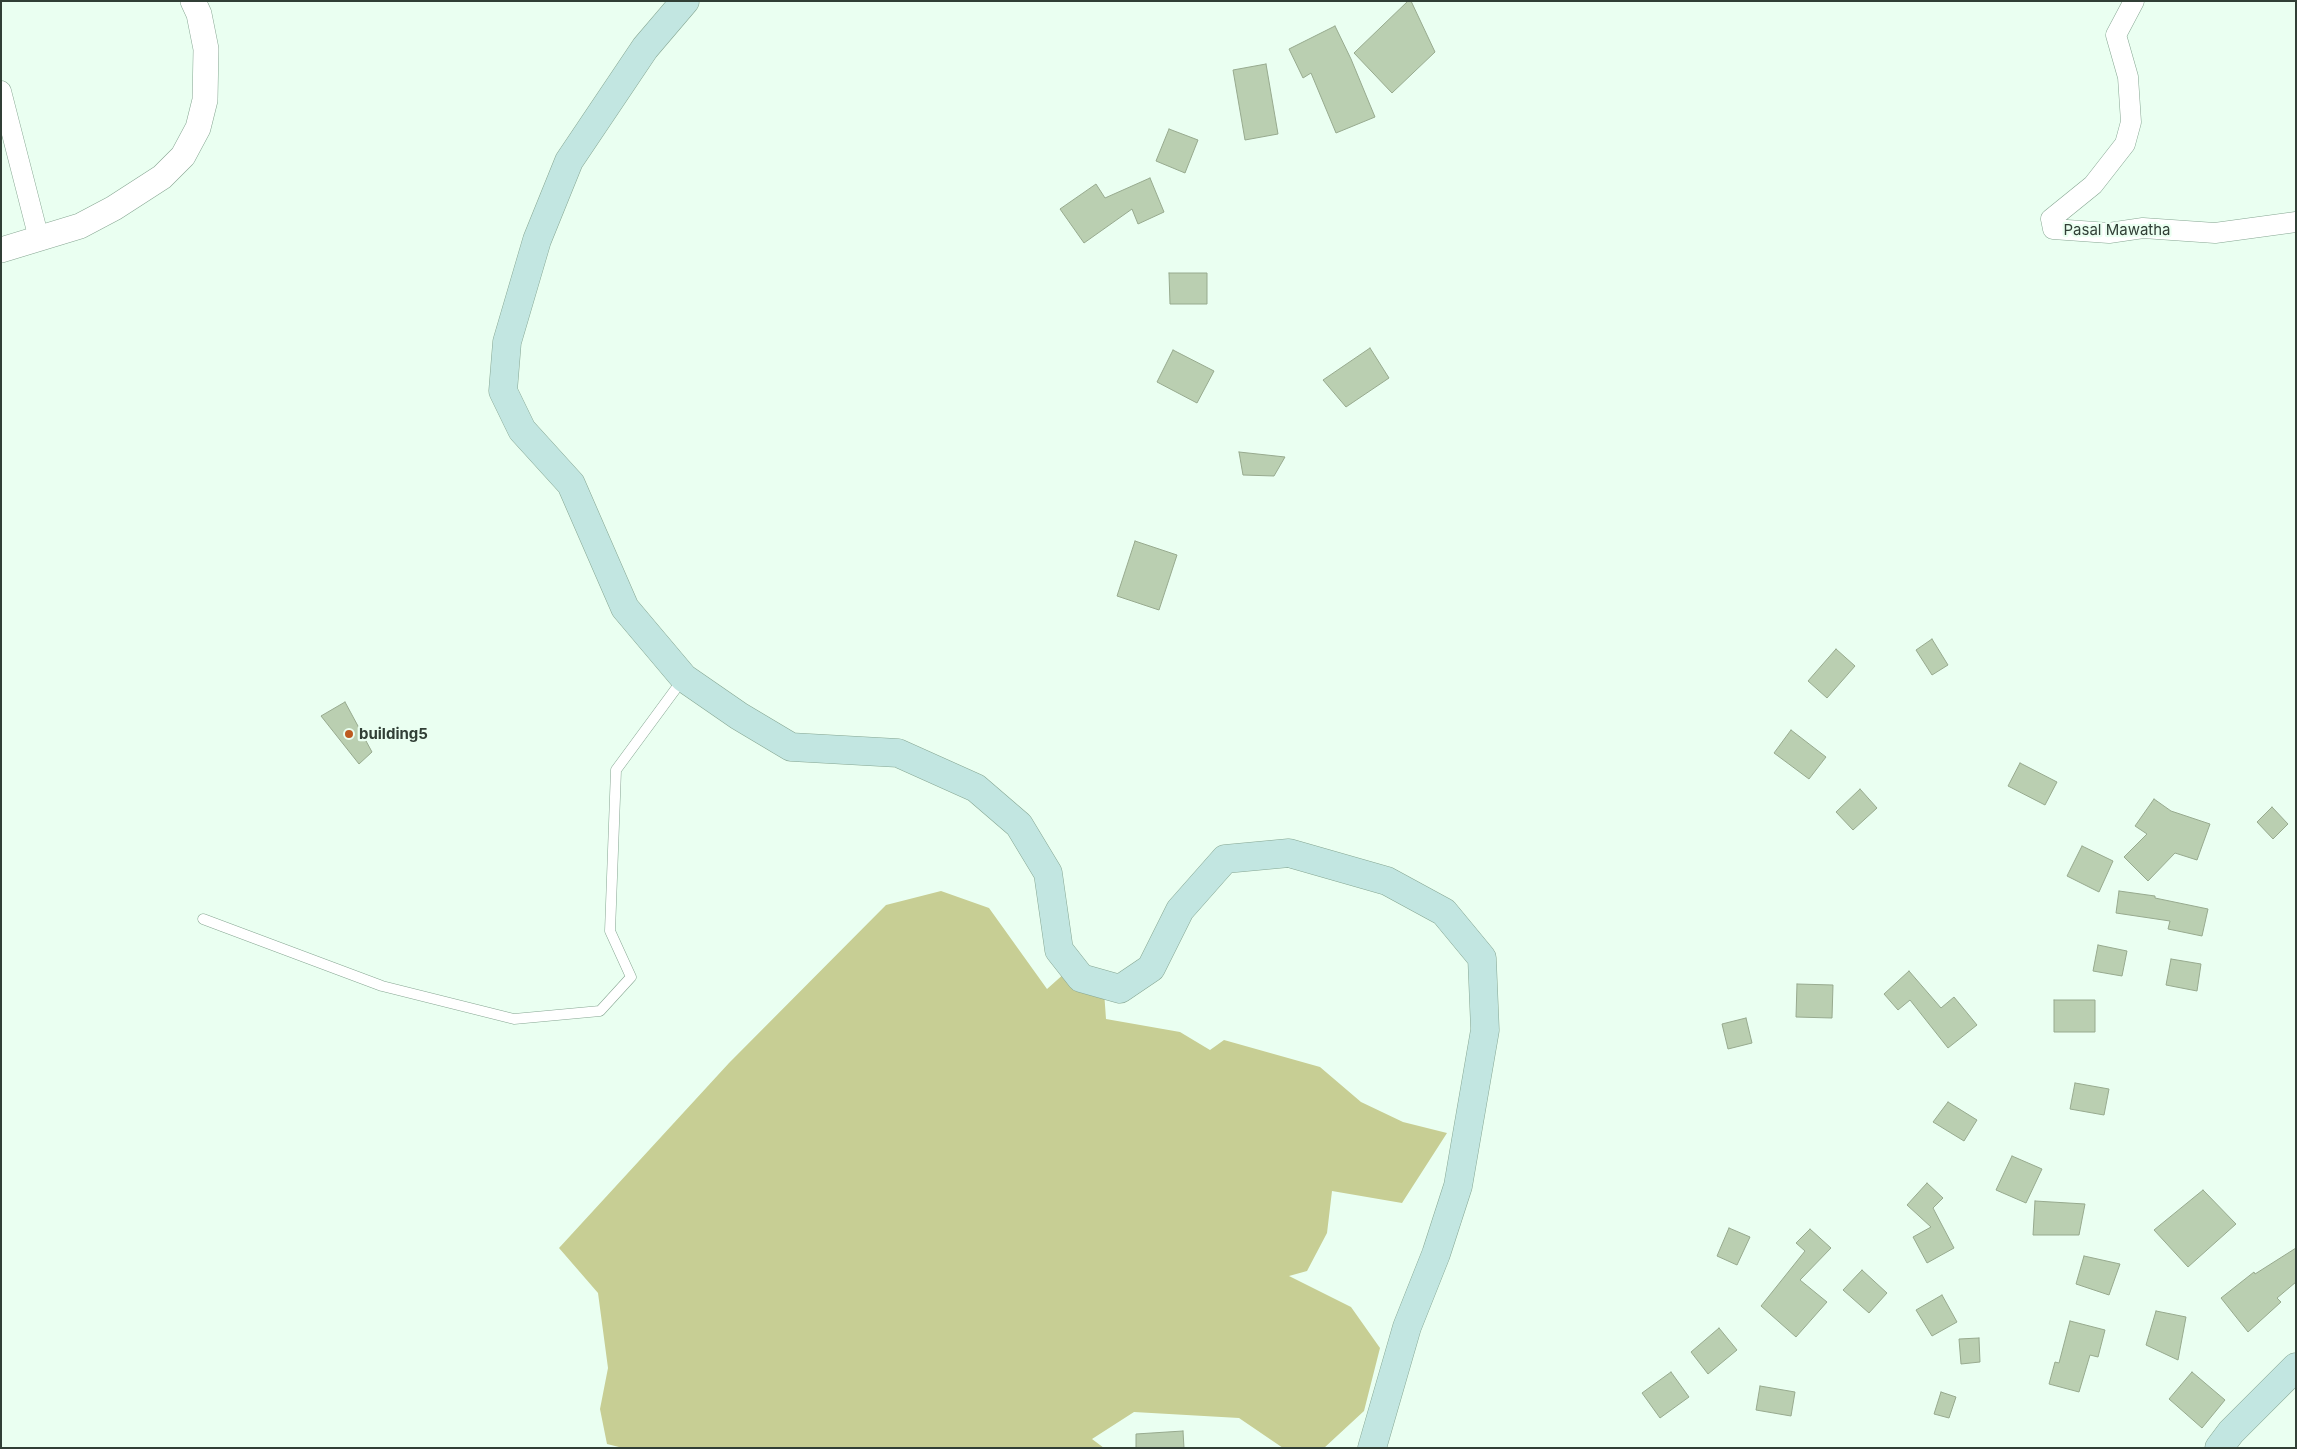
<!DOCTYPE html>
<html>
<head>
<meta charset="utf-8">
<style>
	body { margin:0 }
	#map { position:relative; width:2297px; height:1449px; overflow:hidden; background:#eafff1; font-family:Inter,sans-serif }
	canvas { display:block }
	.frame { position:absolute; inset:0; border:2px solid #313f36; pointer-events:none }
</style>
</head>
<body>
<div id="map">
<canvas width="2297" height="1449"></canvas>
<div class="frame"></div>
</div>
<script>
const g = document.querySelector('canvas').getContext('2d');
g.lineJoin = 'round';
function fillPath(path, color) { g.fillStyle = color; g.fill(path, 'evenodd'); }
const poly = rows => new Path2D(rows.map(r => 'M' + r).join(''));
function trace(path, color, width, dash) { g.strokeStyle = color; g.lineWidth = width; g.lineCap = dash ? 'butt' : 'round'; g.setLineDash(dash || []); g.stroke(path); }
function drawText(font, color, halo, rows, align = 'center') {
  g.font = font + ' Inter,sans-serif'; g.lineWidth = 4.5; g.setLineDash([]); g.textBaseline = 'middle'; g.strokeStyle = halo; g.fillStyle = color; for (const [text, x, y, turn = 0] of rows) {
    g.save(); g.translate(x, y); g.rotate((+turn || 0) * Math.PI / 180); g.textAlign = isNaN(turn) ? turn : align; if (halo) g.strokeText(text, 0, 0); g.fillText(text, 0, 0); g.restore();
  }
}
fillPath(poly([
	[941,891,989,908,1047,989,1075,964,1103,977,1106,1019,1180,1032,1210,1050,1224,1040,1320,1067,1361,1102,1403,1122,1447,1133,1402,1203,1332,1191,1327,1233,1307,1271,1289,1276,1351,1307,1380,1348,1364,1411,1324,1448,1283,1448,1239,1418,1134,1412,1092,1439,1104,1448,623,1448,607,1444,600,1409,608,1368,598,1293,559,1248,729,1063,886,905]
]), '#c7ce94');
const building = poly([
	[1408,1,1411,1,1435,52,1392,93,1354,53,1408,1],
	[1335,26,1351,59,1375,117,1336,133,1311,73,1303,78,1289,49,1335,26],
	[1266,64,1278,134,1245,140,1233,70,1266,64],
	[1169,129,1198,140,1185,173,1156,161,1169,129],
	[1150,178,1164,212,1138,224,1132,209,1084,243,1060,209,1096,184,1105,198,1150,178],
	[1169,273,1207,273,1207,304,1170,304,1169,273],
	[1370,348,1389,378,1346,407,1323,380,1370,348],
	[1173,350,1214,371,1197,403,1157,382,1173,350],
	[1239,452,1285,457,1274,476,1243,475,1239,452],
	[1135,541,1177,555,1159,610,1117,596,1135,541],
	[1932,639,1948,665,1932,675,1916,650,1932,639],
	[1836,649,1855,666,1827,698,1808,681,1836,649],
	[345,702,372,752,359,764,321,716,345,702],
	[1791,730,1826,757,1809,779,1774,753,1791,730],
	[2020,763,2057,782,2045,805,2008,786,2020,763],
	[1860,789,1877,808,1853,830,1836,812,1860,789],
	[2154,799,2171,811,2210,824,2197,860,2175,853,2148,881,2124,857,2147,834,2135,826,2154,799],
	[2272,807,2288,824,2273,839,2257,822,2272,807],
	[2082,846,2113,861,2099,892,2067,876,2082,846],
	[2119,891,2155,896,2155,898,2208,909,2202,936,2168,929,2170,921,2116,913,2119,891],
	[2098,945,2127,951,2122,976,2093,971,2098,945],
	[2171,959,2201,964,2197,991,2166,985,2171,959],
	[1909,971,1941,1008,1954,997,1977,1025,1948,1048,1910,1000,1898,1010,1884,994,1909,971],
	[1797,984,1833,985,1832,1018,1796,1017,1797,984],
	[2054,1000,2095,1000,2095,1032,2054,1032,2054,1000],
	[1746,1018,1752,1043,1728,1049,1722,1024,1746,1018],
	[2075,1083,2109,1089,2104,1115,2070,1109,2075,1083],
	[1948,1102,1977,1120,1964,1141,1933,1122,1948,1102],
	[2012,1156,2042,1169,2026,1203,1996,1190,2012,1156],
	[1927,1183,1943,1198,1933,1208,1954,1248,1927,1263,1913,1237,1931,1227,1907,1205,1927,1183],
	[2203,1190,2236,1224,2188,1267,2154,1230,2203,1190],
	[2035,1201,2085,1204,2079,1235,2033,1235,2035,1201],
	[1729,1228,1750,1237,1737,1265,1717,1256,1729,1228],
	[1810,1229,1831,1248,1800,1280,1827,1302,1796,1337,1761,1306,1805,1251,1796,1243,1810,1229],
	[2296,1248,2296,1282,2277,1298,2281,1302,2248,1332,2221,1298,2254,1272,2255,1274,2296,1248],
	[2084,1256,2120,1264,2109,1295,2076,1284,2084,1256],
	[1862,1270,1887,1293,1869,1313,1843,1290,1862,1270],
	[1942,1295,1957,1322,1932,1336,1916,1310,1942,1295],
	[2156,1311,2186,1317,2178,1360,2146,1345,2156,1311],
	[2070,1321,2105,1330,2098,1357,2090,1355,2079,1392,2049,1384,2055,1362,2059,1363,2070,1321],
	[1719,1328,1737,1350,1708,1374,1691,1352,1719,1328],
	[1979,1338,1980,1362,1961,1364,1959,1339,1979,1338],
	[1671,1372,1689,1397,1660,1418,1642,1393,1671,1372],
	[2192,1372,2225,1400,2202,1428,2169,1399,2192,1372],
	[1760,1386,1795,1392,1791,1416,1756,1410,1760,1386],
	[1941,1392,1956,1397,1949,1418,1934,1414,1941,1392],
	[1183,1431,1184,1448,1136,1448,1136,1434,1183,1431]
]);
fillPath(building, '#bacfb1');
trace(building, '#97aa8e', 1);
const service = poly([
	[203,919,382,986,514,1019,600,1011,631,977,610,931,616,770,683,679]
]);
const minor = poly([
	[2134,1,2116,35,2128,77,2131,122,2125,144,2093,185,2051,219,2053,229,2109,233,2143,228,2215,233,2296,222],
	[1,91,39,239]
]);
const tertiary = poly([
	[1,250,80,226,114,208,162,177,183,156,198,128,205,100,206,49,199,14,193,1]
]);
const secondary = poly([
	[685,1,645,48,569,161,537,240,507,342,503,391,522,430,571,484,625,608,684,678,739,716,791,747,898,753,976,788,1019,825,1048,873,1059,950,1081,978,1120,989,1151,968,1180,910,1225,859,1289,853,1387,881,1444,912,1482,958,1485,1030,1458,1186,1436,1254,1407,1327,1372,1448],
	[2219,1448,2231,1432,2296,1367]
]);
trace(service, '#86a692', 11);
trace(minor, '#86a692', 21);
trace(tertiary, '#86a692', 26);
trace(secondary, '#86a692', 29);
trace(service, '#fff', 10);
trace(minor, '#fff', 20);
trace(tertiary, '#fff', 25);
trace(secondary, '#c2e6e1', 28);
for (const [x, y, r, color] of [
	[349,734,5,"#bd5b20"]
]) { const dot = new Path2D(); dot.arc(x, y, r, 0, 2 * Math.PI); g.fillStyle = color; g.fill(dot); trace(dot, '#eafff1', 2); }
drawText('15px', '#313f36', '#eafff1', [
	["Pasal Mawatha",2117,230]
]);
drawText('bold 15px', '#313f36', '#eafff1', [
	["building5",359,734]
], 'left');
</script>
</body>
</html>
